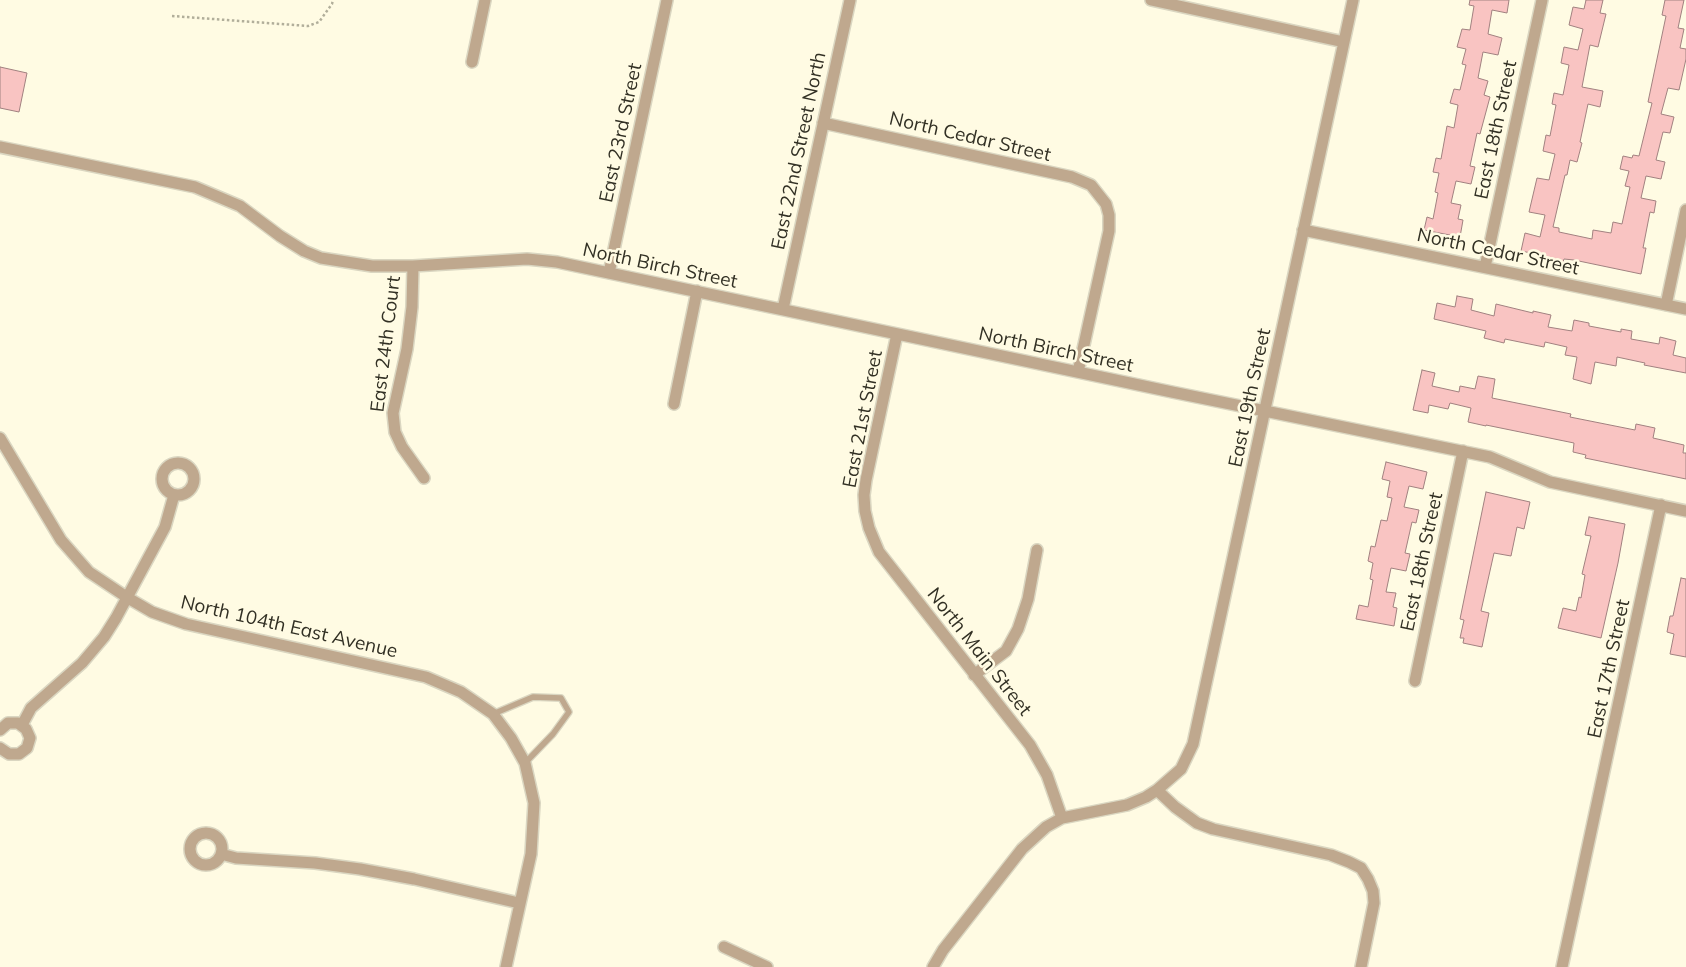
<!DOCTYPE html>
<html>
<head>
<meta charset="utf-8">
<style>
	body { margin:0 }
	canvas { display:block; background:#fffbe3 }
</style>
</head>
<body>
<canvas width="1686" height="967"></canvas>
<script>
const g = document.querySelector('canvas').getContext('2d');
g.lineJoin = 'round';
function fillPath(path, color) { g.fillStyle = color; g.fill(path, 'evenodd'); }
const poly = rows => new Path2D(rows.map(r => 'M' + r).join(''));
function trace(path, color, width, dash) { g.strokeStyle = color; g.lineWidth = width; g.lineCap = dash ? 'butt' : 'round'; g.setLineDash(dash || []); g.stroke(path); }
function drawText(font, color, halo, rows, align = 'center') {
  g.font = font + ' Mulish,sans-serif'; g.lineWidth = 5; g.setLineDash([]); g.textBaseline = 'middle'; g.strokeStyle = halo; g.fillStyle = color; for (const [text, x, y, turn = 0] of rows) {
    g.save(); g.translate(x, y); g.rotate((+turn || 0) * Math.PI / 180); g.textAlign = isNaN(turn) ? turn : align; if (halo) g.strokeText(text, 0, 0); g.fillText(text, 0, 0); g.restore();
  }
}
const building = poly([
	[1470,0,1509,0,1507,13,1492,10,1488,34,1502,38,1498,55,1483,52,1478,78,1488,81,1484,95,1490,97,1480,134,1477,133,1470,166,1475,167,1471,184,1456,181,1451,203,1461,205,1458,219,1463,220,1460,237,1424,230,1427,217,1433,219,1438,193,1435,192,1439,173,1433,172,1436,158,1441,159,1447,126,1454,128,1458,105,1450,103,1454,89,1460,90,1466,65,1462,64,1466,49,1457,47,1462,29,1470,30,1474,6,1469,5,1470,0],
	[1586,0,1603,0,1600,13,1606,14,1598,47,1590,45,1582,87,1603,91,1600,107,1588,104,1580,142,1582,143,1577,162,1570,160,1567,175,1565,175,1553,227,1559,228,1559,232,1592,239,1593,230,1611,233,1613,222,1622,224,1630,187,1625,186,1629,171,1620,169,1623,156,1632,158,1633,155,1639,156,1652,103,1648,102,1666,16,1662,15,1665,0,1684,0,1678,28,1684,29,1680,48,1686,49,1686,59,1679,90,1668,88,1661,114,1674,117,1670,133,1663,132,1656,160,1665,162,1661,179,1646,176,1641,198,1656,201,1654,213,1650,212,1643,248,1646,248,1641,274,1574,260,1564,259,1563,262,1536,257,1536,254,1521,251,1525,233,1540,237,1545,215,1529,212,1537,178,1549,180,1555,154,1543,151,1546,135,1550,136,1556,105,1552,104,1554,93,1563,95,1569,65,1561,63,1564,47,1578,50,1583,29,1569,25,1573,7,1584,9,1586,0],
	[0,67,27,73,19,112,0,108,0,67],
	[1457,296,1473,299,1471,310,1494,316,1496,304,1533,313,1533,311,1551,315,1548,327,1572,331,1574,320,1589,323,1589,326,1621,332,1621,329,1632,331,1631,339,1659,344,1660,337,1676,341,1673,355,1686,358,1686,373,1644,365,1645,363,1617,357,1616,366,1595,362,1591,384,1573,379,1577,357,1565,355,1567,347,1545,342,1544,347,1505,339,1504,343,1484,338,1486,331,1434,319,1437,303,1455,307,1457,296],
	[1422,370,1435,373,1432,386,1459,392,1460,386,1475,389,1478,376,1495,379,1492,398,1571,414,1570,417,1635,430,1636,424,1655,428,1653,438,1684,445,1683,453,1686,453,1686,479,1585,458,1586,455,1573,452,1574,443,1486,425,1486,426,1468,422,1471,408,1450,403,1448,409,1429,405,1428,413,1413,410,1422,370],
	[1386,462,1427,472,1423,489,1409,486,1404,507,1419,510,1416,523,1412,522,1405,553,1410,554,1406,571,1391,568,1386,592,1396,593,1393,607,1397,608,1394,626,1356,619,1359,605,1368,607,1373,580,1370,579,1373,563,1368,561,1371,546,1375,547,1381,520,1387,521,1392,498,1387,497,1390,481,1382,479,1386,462],
	[1486,492,1530,502,1524,529,1517,527,1511,556,1494,553,1481,611,1489,613,1482,647,1463,643,1464,638,1460,638,1464,620,1460,619,1486,492],
	[1589,517,1625,524,1618,563,1601,638,1558,628,1563,608,1576,611,1579,597,1581,598,1585,575,1582,574,1591,536,1585,535,1589,517],
	[1681,578,1686,579,1686,657,1670,654,1674,634,1667,632,1670,616,1673,616,1681,578]
]);
fillPath(building, '#f9c4c2');
trace(building, '#a18180', 1);
const service = poly([
	[493,714,533,697,561,698,569,712,553,734,525,763]
]);
const minor = poly([
	[1151,0,1344,42],
	[472,62,485,0],
	[823,123,1072,177,1091,185,1106,204,1109,215,1109,231,1078,372],
	[0,147,195,187,240,206,280,236,304,251,321,258,372,266,413,266,527,259,557,262,1172,392,1490,457,1550,482,1686,511],
	[1303,230,1686,309],
	[413,266,412,307,407,349,393,413,395,432,402,447,424,478],
	[1485,267,1542,0],
	[609,273,667,0],
	[1666,305,1686,210],
	[783,309,850,0],
	[897,334,866,480,864,495,865,511,869,528,879,552,1030,745,1047,775,1062,818],
	[674,404,697,291],
	[0,438,61,540,89,572,128,598,152,612,186,624,426,677,461,692,493,714,511,738,525,763,534,803,531,854,506,967],
	'162 479a16 16 0 1 1 32 0a16 16 0 1 1-32 0Z',
	[974,675,1006,651,1018,629,1028,599,1037,550],
	[1415,681,1463,451],
	[22,725,31,708,82,663,104,637,116,618,165,527,174,495],
	[0,730,8,723,18,723,26,729,30,738,27,748,19,754,9,754,0,748],
	[1157,790,1175,807,1197,823,1213,829,1331,855,1349,862,1361,868,1368,879,1373,891,1374,903,1361,967],
	'190 849a16 16 0 1 1 32 0a16 16 0 1 1-32 0Z',
	[221,854,236,858,315,863,360,869,414,879,519,903],
	[724,947,767,967],
	[933,967,943,950,1022,849,1046,827,1062,818,1127,805,1146,797,1157,790,1181,769,1193,744,1353,0],
	[1562,967,1661,505]
]);
trace(service, '#dad6c1', 8);
trace(minor, '#dad6c1', 14);
trace(poly([
	[172,16,308,26,319,22,332,4,333,0]
]), '#b1ae9a', 2.5, [2.5, 2.5]);
trace(service, '#bfa88e', 5.5);
trace(minor, '#bfa88e', 11);
drawText('19px', '#323024', '#fffbe3', [
	["East 18th Street",1496,130,-78],
	["East 23rd Street",621,133,-78],
	["North Cedar Street",970,137,13],
	["East 22nd Street North",799,151,-78],
	["North Cedar Street",1498,252,12],
	["North Birch Street",660,266,12],
	["East 24th Court",386,344,-83],
	["North Birch Street",1056,350,12],
	["East 19th Street",1250,398,-78],
	["East 21st Street",863,419,-79],
	["East 18th Street",1422,562,-78],
	["North 104th East Avenue",289,627,13],
	["North Main Street",979,652,52],
	["East 17th Street",1609,669,-78]
]);
</script>
</body>
</html>
